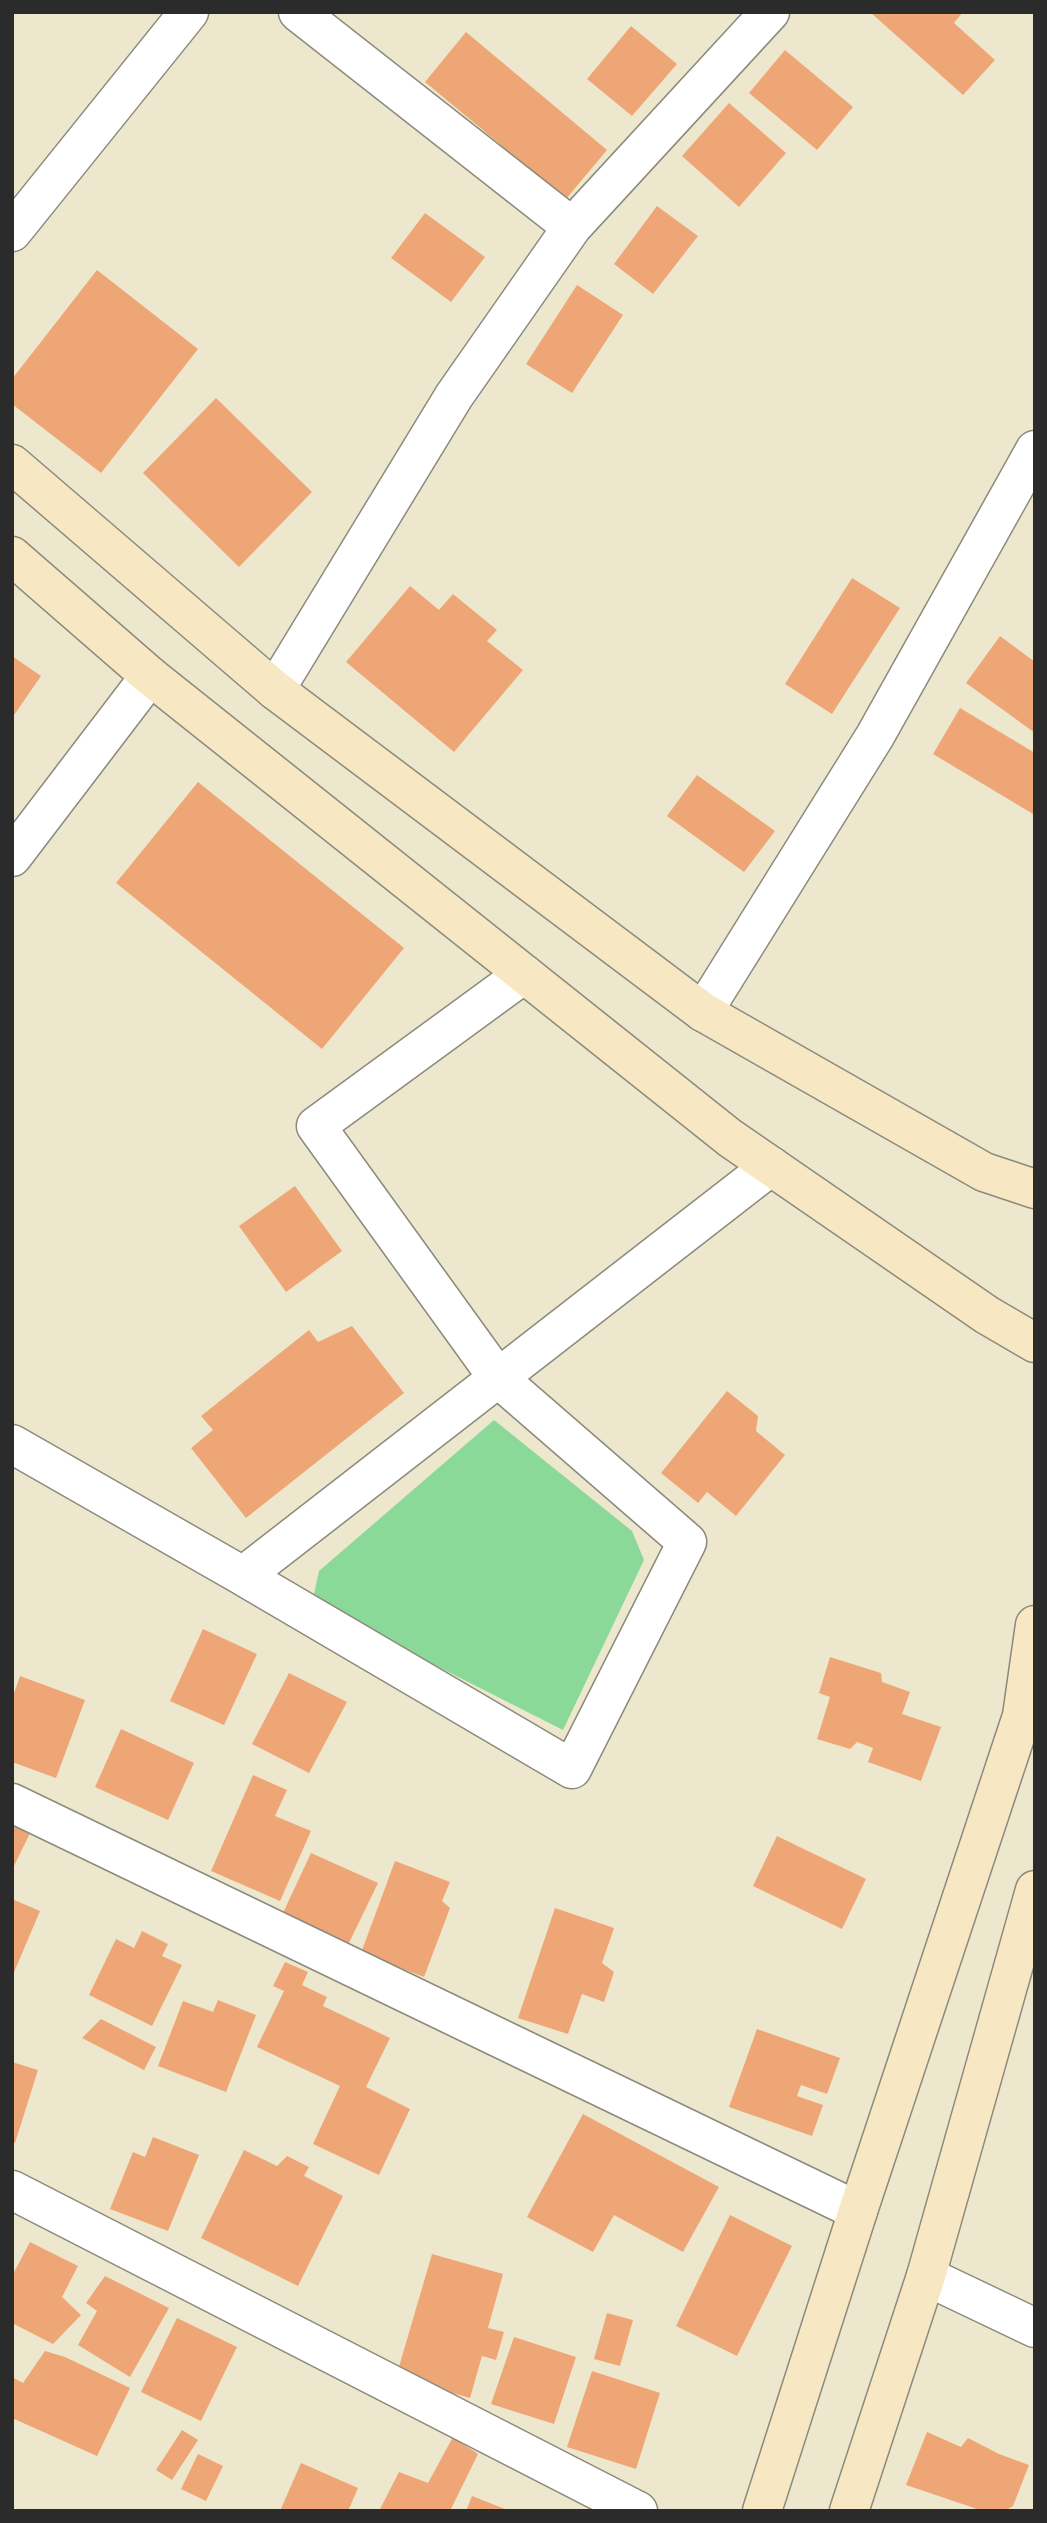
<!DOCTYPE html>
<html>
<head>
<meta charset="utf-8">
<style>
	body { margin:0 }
	#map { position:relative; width:1047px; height:2523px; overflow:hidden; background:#ede8cd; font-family:"Indie Flower",sans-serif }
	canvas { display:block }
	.frame { position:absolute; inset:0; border:14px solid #2b2b2b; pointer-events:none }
</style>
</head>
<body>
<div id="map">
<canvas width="1047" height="2523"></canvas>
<div class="frame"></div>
</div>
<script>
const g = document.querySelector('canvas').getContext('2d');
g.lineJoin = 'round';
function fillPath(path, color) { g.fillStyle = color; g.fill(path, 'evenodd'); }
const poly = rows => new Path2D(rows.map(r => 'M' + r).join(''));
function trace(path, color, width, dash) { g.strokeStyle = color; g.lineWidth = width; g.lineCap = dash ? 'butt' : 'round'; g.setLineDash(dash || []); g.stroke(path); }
fillPath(poly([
	[494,1420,632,1531,644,1560,563,1730,312,1603,319,1571]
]), '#8bd998');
fillPath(poly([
	[870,12,963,12,954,23,995,60,963,95],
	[631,26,677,64,632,116,587,79],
	[466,32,607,150,566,199,425,82],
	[785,50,853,107,817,150,749,93],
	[729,103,786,153,739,207,682,156],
	[657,206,698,236,653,294,614,264],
	[425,213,485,257,451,302,391,258],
	[97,270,198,349,101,473,12,404,12,379],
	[577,285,623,315,572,393,526,364],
	[216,398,312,492,239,567,143,473],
	[852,578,900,608,832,714,785,684],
	[410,586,439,610,453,594,497,630,487,641,523,670,454,752,346,662],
	[1000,636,1035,662,1035,733,966,683],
	[12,656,41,676,12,718],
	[960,708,1035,753,1035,811,1033,814,933,754],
	[697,775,775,831,744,872,667,816],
	[198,782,404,948,322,1049,116,883],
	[295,1186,342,1251,286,1292,239,1226],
	[352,1326,404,1393,246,1518,191,1448,213,1430,201,1416,309,1330,318,1342],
	[727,1391,758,1416,756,1431,785,1455,736,1516,707,1492,698,1503,661,1473],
	[203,1629,257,1654,224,1725,170,1701],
	[830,1657,881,1673,882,1682,910,1692,902,1714,941,1727,921,1781,868,1762,873,1748,857,1742,850,1749,817,1739,830,1697,819,1693],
	[289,1673,347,1702,309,1773,252,1744],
	[20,1676,85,1700,56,1778,12,1762,12,1699],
	[121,1729,194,1763,168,1820,95,1787],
	[253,1775,287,1790,275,1816,311,1831,280,1901,211,1871],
	[12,1820,32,1829,14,1866,12,1865],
	[777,1836,866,1879,842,1929,753,1886],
	[311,1853,378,1883,348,1945,282,1915],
	[395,1861,450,1882,442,1901,450,1908,424,1977,361,1953],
	[12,1899,40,1911,12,1977],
	[555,1908,614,1928,602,1963,614,1972,604,2002,582,1994,568,2034,518,2018],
	[142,1931,168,1944,162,1956,182,1965,152,2026,89,1995,116,1939,134,1948],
	[285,1962,308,1972,302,1985,327,1997,323,2006,390,2038,366,2087,410,2109,379,2175,313,2144,340,2086,257,2047,284,1991,273,1986],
	[218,2000,256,2015,226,2092,158,2066,183,2001,213,2012],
	[101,2019,156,2047,144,2070,82,2038],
	[757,2029,840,2058,827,2094,801,2085,797,2096,823,2105,812,2136,729,2107],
	[12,2062,38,2070,15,2143,12,2143],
	[583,2114,719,2187,683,2252,614,2215,593,2252,527,2217],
	[153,2137,199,2155,168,2231,110,2209,133,2152,145,2157],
	[244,2150,277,2166,287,2156,309,2167,304,2176,343,2196,298,2286,201,2238],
	[730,2215,792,2246,737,2356,676,2326],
	[30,2242,78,2266,62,2297,81,2315,53,2344,12,2323,12,2276],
	[432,2254,503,2274,488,2328,504,2332,496,2360,482,2356,470,2398,396,2377],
	[105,2276,169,2308,130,2377,78,2345,97,2311,86,2303],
	[607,2313,633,2320,620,2366,594,2359],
	[177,2318,237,2347,201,2421,141,2392],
	[514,2337,576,2357,554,2424,491,2404],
	[45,2351,65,2357,130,2388,97,2456,12,2418,12,2377,23,2383],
	[592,2371,660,2393,636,2469,567,2447],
	[182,2430,198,2440,172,2480,156,2470],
	[927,2432,961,2447,968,2438,999,2454,1029,2465,1013,2506,1005,2511,983,2511,906,2485],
	[453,2437,478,2454,450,2511,379,2511,399,2472,428,2483],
	[198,2454,223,2466,206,2501,181,2489],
	[301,2463,358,2488,348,2511,280,2511],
	[472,2496,510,2511,466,2511]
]), '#efa677');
const minor = poly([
	[298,12,572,227],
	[12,232,189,12],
	[275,690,454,396,572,227,770,12],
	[12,857,150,676],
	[703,1012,875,736,1035,450],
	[12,1444,243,1576,771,1166],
	[243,1576,572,1769,687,1542,498,1378,316,1126,524,974],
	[12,1803,858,2211],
	[12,2190,638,2511],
	[926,2276,1035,2328]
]);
const secondary = poly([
	[12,464,275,690,703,1012,984,1172,1035,1189],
	[12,556,150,676,730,1138,987,1315,1035,1343],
	[762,2511,858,2211,1022,1716,1035,1625],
	[849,2511,926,2276,1035,1890]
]);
trace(minor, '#8c8a7c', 41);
trace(secondary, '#8c8a7c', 41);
trace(minor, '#fff', 38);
trace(secondary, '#f7e8c3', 38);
</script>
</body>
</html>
